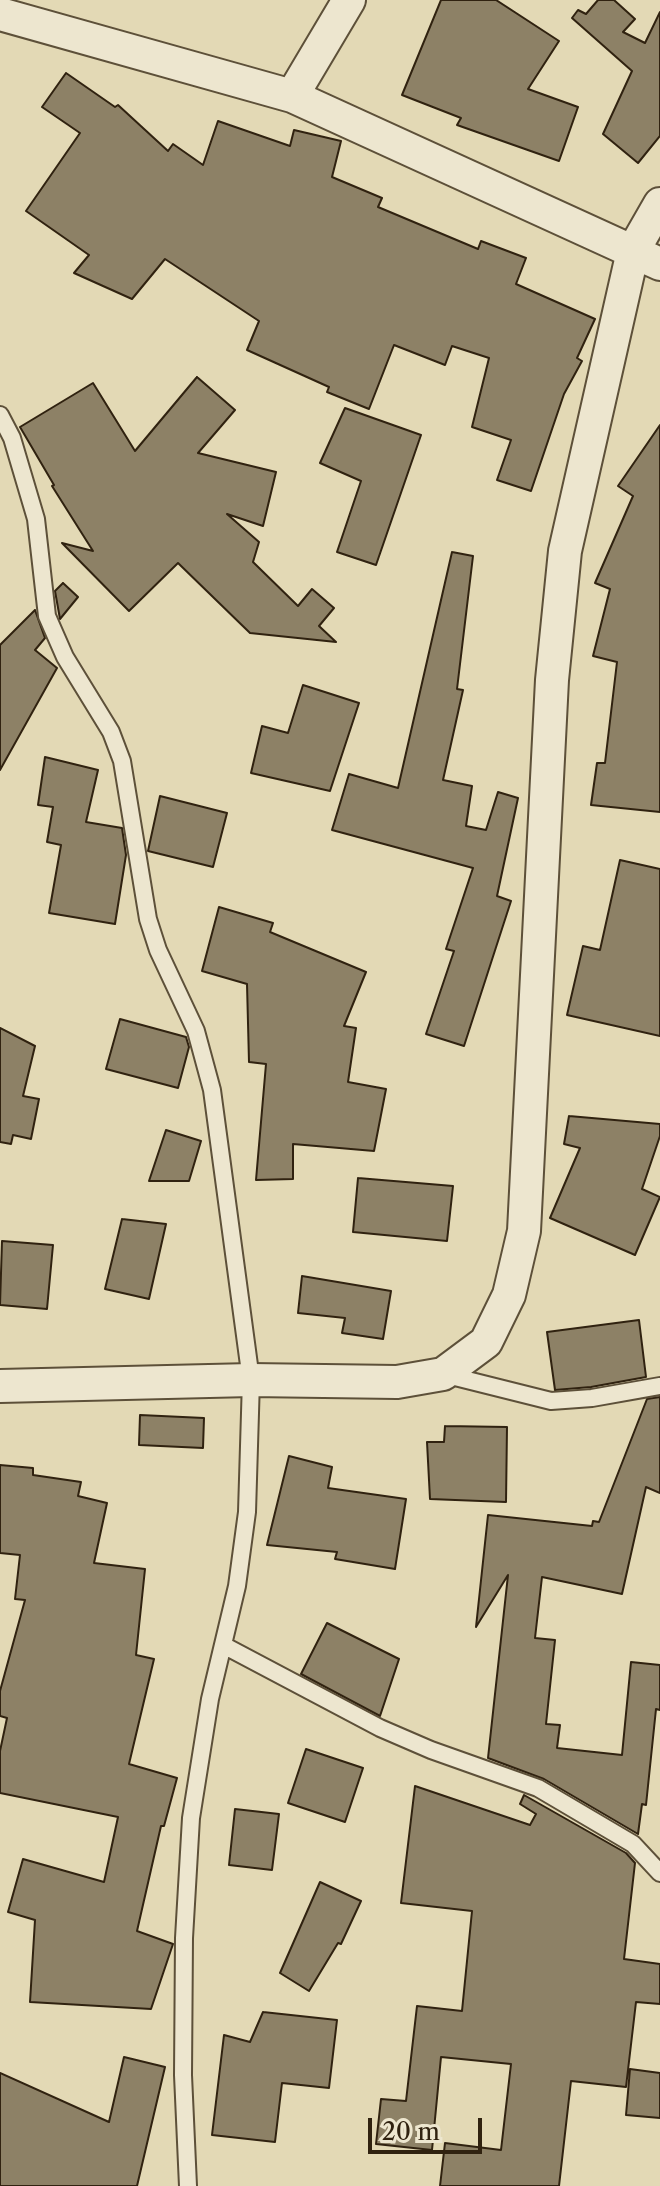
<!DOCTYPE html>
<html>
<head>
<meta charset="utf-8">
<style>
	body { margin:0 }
	#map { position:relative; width:660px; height:2186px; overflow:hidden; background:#e3d9b5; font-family:"Libre Caslon Text",serif }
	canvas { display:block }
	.scale { position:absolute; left:368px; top:2118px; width:114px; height:36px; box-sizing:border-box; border:4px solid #302210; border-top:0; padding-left:10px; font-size:24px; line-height:28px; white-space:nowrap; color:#302210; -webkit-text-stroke:6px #ede6cf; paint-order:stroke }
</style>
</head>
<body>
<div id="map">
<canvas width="660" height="2186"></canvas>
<div class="scale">20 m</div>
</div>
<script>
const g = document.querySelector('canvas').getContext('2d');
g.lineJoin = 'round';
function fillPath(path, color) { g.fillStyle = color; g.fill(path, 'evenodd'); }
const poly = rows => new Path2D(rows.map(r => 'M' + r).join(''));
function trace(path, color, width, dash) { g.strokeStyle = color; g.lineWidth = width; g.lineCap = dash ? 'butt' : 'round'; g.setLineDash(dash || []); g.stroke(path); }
const building = poly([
	[441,0,496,0,559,41,528,89,578,107,559,161,457,125,461,118,402,95,441,0],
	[598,0,614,0,635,19,623,32,645,43,660,12,660,136,638,163,603,134,632,71,572,18,578,10,586,14,598,0],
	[66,73,115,107,118,105,168,151,173,144,203,165,218,121,290,146,294,130,341,141,332,177,382,198,378,207,478,249,481,241,526,258,516,284,595,319,577,358,582,361,564,394,531,491,497,480,511,440,472,427,489,358,452,346,445,365,394,345,369,409,327,392,329,387,247,350,259,321,165,259,132,299,74,273,89,255,26,211,80,133,42,107,66,73],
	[197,377,235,410,198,453,276,472,263,526,227,514,259,542,253,562,298,606,312,589,334,608,319,626,336,642,250,633,178,563,129,611,62,543,93,551,52,486,54,485,20,427,93,383,135,451,197,377],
	[345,408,421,435,376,565,337,552,361,481,320,463,345,408],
	[660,425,660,812,591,805,597,763,605,763,617,662,593,656,610,589,595,583,633,496,618,486,660,425],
	[452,552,473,556,457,689,463,690,443,780,472,786,466,826,486,830,498,792,518,798,497,896,511,901,464,1046,426,1034,454,951,446,949,473,868,332,830,349,774,398,788,452,552],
	[63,583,78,597,60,619,55,591,63,583],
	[35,610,45,638,35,650,57,668,0,770,0,645,35,610],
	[303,685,359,703,330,791,251,773,262,726,288,733,303,685],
	[45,757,98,770,86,822,122,828,126,855,115,924,49,913,61,845,47,842,53,807,38,805,45,757],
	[160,796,227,813,213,867,148,851,160,796],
	[620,860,660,869,660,1036,567,1015,583,946,600,950,620,860],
	[219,907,273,923,270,932,366,972,344,1026,356,1028,348,1082,386,1089,374,1151,293,1144,293,1179,256,1180,266,1064,249,1062,247,984,202,971,219,907],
	[120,1019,186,1037,189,1047,178,1088,106,1069,120,1019],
	[0,1028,35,1046,23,1096,39,1099,31,1139,13,1135,11,1144,0,1142,0,1028],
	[569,1116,660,1124,660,1136,642,1189,660,1197,635,1255,550,1218,580,1148,564,1144,569,1116],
	[166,1130,201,1141,189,1181,149,1181,166,1130],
	[358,1178,453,1186,447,1241,353,1232,358,1178],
	[122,1219,166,1224,149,1299,105,1289,122,1219],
	[2,1241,53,1245,47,1309,0,1305,2,1241],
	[302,1276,391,1291,383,1339,342,1333,345,1318,298,1313,302,1276],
	[639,1320,646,1377,591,1387,555,1390,547,1332,639,1320],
	[660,1397,660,1493,646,1487,622,1594,542,1577,535,1638,555,1640,546,1724,560,1725,557,1748,622,1755,631,1662,660,1665,660,1710,656,1709,646,1805,642,1804,638,1834,544,1779,488,1758,508,1575,476,1627,488,1515,592,1526,593,1521,599,1522,647,1399,660,1397],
	[140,1415,204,1418,203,1448,139,1445,140,1415],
	[445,1426,507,1427,506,1502,430,1499,427,1442,444,1442,445,1426],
	[289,1456,332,1467,328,1488,406,1499,395,1569,335,1559,337,1552,267,1545,289,1456],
	[0,1465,33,1468,33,1475,81,1482,78,1496,107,1503,94,1563,145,1569,136,1655,154,1659,129,1764,177,1778,164,1826,161,1826,137,1931,173,1944,151,2009,30,2002,35,1920,8,1912,23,1859,104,1882,118,1817,0,1793,0,1751,7,1718,0,1716,0,1691,25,1600,15,1599,20,1555,0,1553,0,1465],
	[327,1623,399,1659,380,1716,301,1674,327,1623],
	[306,1749,363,1768,345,1822,288,1803,306,1749],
	[415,1786,530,1825,536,1814,520,1804,524,1795,626,1853,635,1863,624,1959,660,1964,660,2004,636,2002,626,2087,571,2081,559,2186,440,2186,445,2143,501,2150,511,2064,441,2057,432,2150,376,2144,381,2099,406,2101,417,2006,462,2011,472,1911,401,1903,415,1786],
	[235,1809,279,1814,272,1870,229,1865,235,1809],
	[320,1882,361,1901,341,1944,338,1943,309,1991,280,1973,320,1882],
	[263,2012,337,2020,329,2088,282,2083,275,2142,212,2135,224,2035,250,2042,263,2012],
	[124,2057,165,2067,137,2186,0,2186,0,2073,109,2122,124,2057],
	[630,2069,660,2073,660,2118,626,2115,630,2069]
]);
fillPath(building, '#8d8166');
trace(building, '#302210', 2);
const lane = poly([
	[0,415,12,438,36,519,47,616,65,657,111,732,122,761,148,919,158,950,196,1031,212,1090,251,1380,247,1512,237,1586,210,1699,191,1818,184,1938,183,2075,188,2186],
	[443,1374,551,1401,592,1398,660,1386],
	[223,1645,380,1728,431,1750,538,1788,633,1844,660,1873]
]);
const street = poly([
	[0,14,292,96,660,264],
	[292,96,349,0],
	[0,1386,251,1380,397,1382,443,1374,486,1342,509,1295,524,1231,552,680,565,551,633,251,660,204]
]);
trace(lane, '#5d5039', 20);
trace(street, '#5d5039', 36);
trace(lane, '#ede6cf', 16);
trace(street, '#ede6cf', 32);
</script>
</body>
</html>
